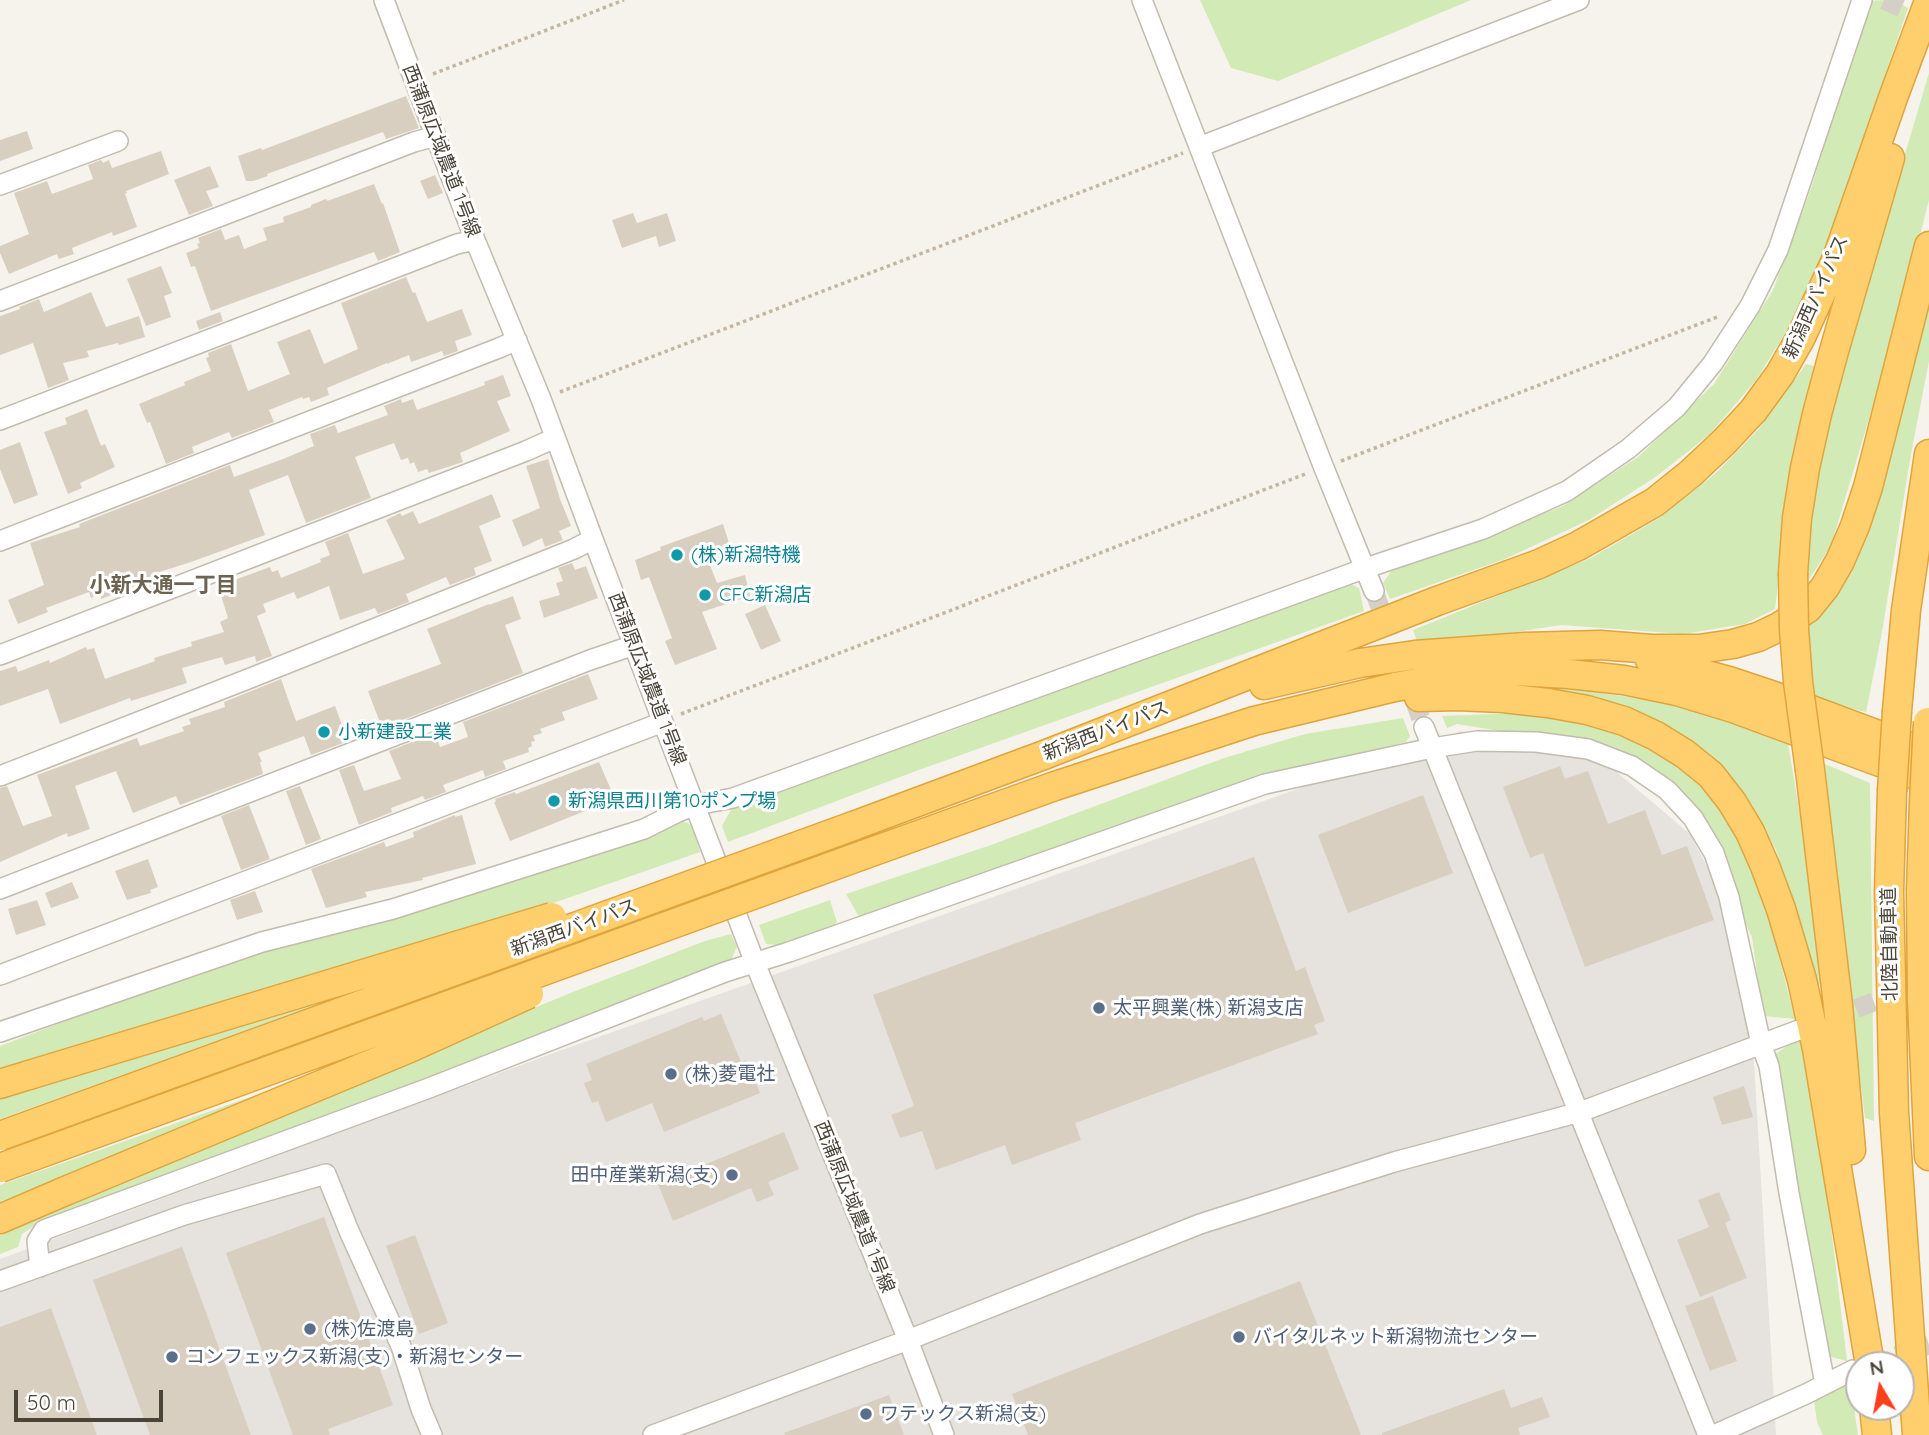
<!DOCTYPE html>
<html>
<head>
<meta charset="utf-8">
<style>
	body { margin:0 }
	#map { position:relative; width:1929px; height:1435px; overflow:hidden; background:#f6f3ec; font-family:Quicksand,sans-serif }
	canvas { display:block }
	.north { position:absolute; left:1845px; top:1351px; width:70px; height:70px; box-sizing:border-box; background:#fff; border:2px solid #b7b4b0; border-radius:50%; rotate:350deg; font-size:19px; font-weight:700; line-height:28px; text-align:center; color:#4b4439 }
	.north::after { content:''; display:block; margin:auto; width:24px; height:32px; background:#fc3f1d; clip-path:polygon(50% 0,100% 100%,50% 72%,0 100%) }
	.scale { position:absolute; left:14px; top:1390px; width:149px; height:32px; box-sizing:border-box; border:4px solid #4b4439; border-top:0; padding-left:9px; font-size:21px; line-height:24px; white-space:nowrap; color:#4b4439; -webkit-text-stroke:5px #fff; paint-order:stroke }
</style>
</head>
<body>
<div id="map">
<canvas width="1929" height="1435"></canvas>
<div class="north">N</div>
<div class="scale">50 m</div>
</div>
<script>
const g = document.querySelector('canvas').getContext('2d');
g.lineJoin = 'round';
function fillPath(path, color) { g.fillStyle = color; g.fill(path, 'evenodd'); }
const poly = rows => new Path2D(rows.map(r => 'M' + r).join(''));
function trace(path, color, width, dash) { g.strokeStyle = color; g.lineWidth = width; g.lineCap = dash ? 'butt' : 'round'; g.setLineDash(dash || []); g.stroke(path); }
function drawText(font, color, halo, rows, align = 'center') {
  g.font = font + ' Quicksand,"Noto Sans JP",sans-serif'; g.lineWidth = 6; g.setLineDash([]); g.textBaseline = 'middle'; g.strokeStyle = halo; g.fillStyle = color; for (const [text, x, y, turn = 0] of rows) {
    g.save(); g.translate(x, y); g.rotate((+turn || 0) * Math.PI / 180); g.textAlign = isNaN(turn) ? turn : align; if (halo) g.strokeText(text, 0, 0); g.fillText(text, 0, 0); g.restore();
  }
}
fillPath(poly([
	[1461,731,1599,757,1690,834,1747,943,1776,1435,0,1435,0,1259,559,1051]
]), '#e6e2dd');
fillPath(poly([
	[1200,0,1471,0,1278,81,1231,68],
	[1887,0,1894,0,1908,8,1823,257,1794,319,1756,380,1710,434,1657,476,1589,520,1505,559,1390,599,1383,583,1392,570,1561,507,1638,457,1714,384,1773,290,1812,186,1867,1],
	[1929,73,1929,200,1899,318,1831,546,1807,582,1808,545,1818,476,1831,413,1868,279],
	[1929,280,1929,361,1911,454,1882,632,1866,712,1815,699,1811,664,1808,619],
	[1806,364,1821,368,1785,525,1775,609,1745,624,1683,634,1561,625,1419,647,1413,630,1591,558,1661,517,1717,472,1758,430],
	[1351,584,1359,588,1364,611,916,771,728,842,722,826,733,806,951,731,1217,630],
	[1572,688,1659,702,1728,721,1788,744,1807,856,1824,987,1812,981,1776,850,1739,790,1536,691],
	[1525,713,1579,722,1639,739,1703,780,1744,840,1761,888,1795,1019,1763,1016,1752,937,1681,793,1525,735,1457,724,1447,728,1442,716],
	[1403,718,1410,736,1406,742,1269,777,861,920,846,894,991,845,1224,758,1305,734],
	[1825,764,1870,783,1874,1121,1865,1118,1837,889],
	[676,821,688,823,693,827,700,852,473,931,0,1073,0,1046,76,1017,251,954],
	[830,900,837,922,829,931,789,946,766,944,759,925],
	[731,934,737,947,730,962,642,999,34,1226,22,1234,18,1247,0,1254,0,1235,53,1205,573,992,705,941],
	[379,982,159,1062,0,1119,0,1093],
	[1800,1037,1826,1185,1847,1361,1820,1354,1771,1057],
	[401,1044,55,1186,0,1203,0,1185],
	[1850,1379,1858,1435,1823,1435,1817,1422,1813,1393]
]), '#d2eab5');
fillPath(poly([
	[406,96,419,128,386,139,383,132,267,174,268,176,253,181,246,181,238,156,261,148,262,150],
	[27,131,33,149,0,161,0,140],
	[161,151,169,174,126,191,127,193,125,194,137,227,113,236,112,232,72,248,74,254,59,259,57,254,9,274,0,253,0,246,29,234,14,193,47,181,52,194,93,179,88,165,101,160,103,163,109,160,112,168],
	[210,166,219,187,206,191,213,206,189,215,174,180],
	[435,175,443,193,428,199,420,181],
	[374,184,382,204,383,203,400,252,378,261,374,252,211,311,195,266,191,267,186,253,199,248,197,244,200,243,198,238,221,229,225,240,239,235,244,249,267,240,263,228,284,222,283,217,311,207,311,205,326,199,327,201],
	[633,213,637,223,667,213,676,241,659,247,656,236,622,248,612,220],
	[161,266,172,293,164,296,171,317,146,326,127,279],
	[406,277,413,293,415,292,427,322,462,309,472,335,455,341,458,351,444,356,442,351,411,362,409,355,387,364,387,363,327,388,329,395,311,402,309,397,303,399,302,397,269,410,274,422,232,438,229,432,192,447,194,453,166,464,150,422,147,423,139,404,185,385,184,382,211,371,206,358,209,357,208,353,231,344,248,391,290,374,277,342,310,329,324,364,358,349,341,303],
	[91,292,106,327,139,316,145,337,119,345,118,343,87,351,89,357,63,363,69,380,48,388,33,343,0,355,0,316,20,309,19,307,39,299,44,312],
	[220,312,223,321,199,330,196,321],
	[503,375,511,396,497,401,510,431,460,453,463,462,429,473,427,469,418,472,414,462,410,464,408,458,401,460,394,443,355,457,371,498,306,523,288,475,249,490,265,535,191,562,156,573,158,577,101,599,100,594,91,598,89,592,46,608,48,612,18,624,8,600,44,585,30,543,80,527,79,524,230,465,234,477,283,459,314,446,310,434,335,425,338,433,388,415,384,406,401,399,402,403,413,399,417,410,485,385,484,382],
	[87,409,101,446,105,444,115,467,80,483,82,488,68,494,44,432,67,424,65,418],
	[20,442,38,495,14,504,0,469,0,450],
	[548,459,560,499,571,526,559,531,563,540,545,547,542,538,523,547,512,520,540,508,526,466],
	[492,494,501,517,479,526,492,561,474,568,476,575,450,585,446,577,406,594,409,602,378,614,375,608,340,620,329,586,297,599,294,592,263,604,266,612,257,616,272,656,256,662,255,656,225,665,222,657,182,668,187,683,131,701,130,698,60,724,48,689,0,706,0,671,16,666,18,672,49,660,50,663,86,647,87,650,94,648,105,679,155,661,154,658,192,646,191,642,224,632,220,622,228,618,218,586,270,567,272,572,278,570,281,578,321,562,320,559,330,555,325,542,348,533,363,574,405,559,386,520,400,513,402,516,413,511,419,524],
	[723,524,730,546,706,555,717,583,745,575,750,596,702,612,717,649,675,665,665,641,672,638,649,577,641,580,635,560,661,550,660,547],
	[572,563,575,570,586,566,598,598,544,618,539,601,560,595,556,583,563,581,558,568],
	[513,596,521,619,505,625,523,673,382,728,368,691,441,664,427,629,489,604,489,605],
	[765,605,781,641,761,650,745,614],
	[588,674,598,699,562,712,565,720,540,729,542,733,533,736,535,741,531,742,532,746,528,748,529,752,503,761,506,769,485,777,483,770,443,785,446,792,425,800,423,796,391,808,392,812,359,825,339,770,354,765,364,791,401,779,389,751,435,733,440,747,468,737,463,722],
	[281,679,296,721,335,706,348,741,311,755,304,736,258,753,262,762,260,762,263,774,180,805,176,796,133,813,116,771,75,786,90,829,68,837,67,833,0,862,0,788,7,786,23,826,52,816,37,775,137,738,140,746,184,731,182,727,191,724,189,719,225,707,224,702],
	[599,762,615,799,510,841,494,802,496,802,495,799,515,792,516,794],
	[1560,766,1565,779,1588,771,1608,824,1645,810,1662,855,1687,846,1714,920,1585,967,1543,853,1530,858,1503,787],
	[300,786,321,839,306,845,286,791],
	[1423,795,1453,873,1348,913,1318,835],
	[249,805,270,859,241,870,221,816],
	[455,815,455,817,462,815,476,864,422,878,423,880,365,892,367,897,326,908,311,869,384,842,386,847,414,837,413,832],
	[1254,857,1296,971,1305,967,1325,1021,1314,1025,1318,1034,1075,1123,1081,1140,1012,1165,1005,1145,936,1170,922,1131,900,1138,891,1115,914,1106,873,995],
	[148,859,158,887,150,890,151,893,127,900,115,871],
	[72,882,79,898,51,908,45,893],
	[255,891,263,912,237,920,230,900],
	[37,900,46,925,16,935,8,909],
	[721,1014,741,1062,746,1060,760,1093,664,1132,652,1103,606,1122,598,1101,592,1103,584,1083,592,1080,586,1064,702,1017,704,1021],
	[1744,1086,1753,1117,1722,1125,1713,1097],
	[784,1132,799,1169,768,1182,774,1195,757,1202,751,1188,673,1221,658,1184],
	[1719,1192,1731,1220,1725,1223,1747,1278,1700,1297,1677,1240,1709,1227,1698,1200],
	[324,1217,393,1405,328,1429,330,1435,293,1435,226,1253],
	[415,1235,448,1323,419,1334,386,1246],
	[182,1247,251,1435,150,1435,93,1280],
	[1300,1281,1361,1435,1028,1435,1012,1394],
	[1713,1296,1737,1361,1710,1371,1685,1306],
	[51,1308,97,1435,0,1435,0,1327],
	[1504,1389,1511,1408,1542,1397,1550,1417,1518,1428,1520,1435,1382,1435,1382,1433],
	[889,1395,904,1435,785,1435,784,1433]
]), '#d8cfc1');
trace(poly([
	[1884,0,1929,20],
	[1374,591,1424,727],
	[1829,1019,1929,981],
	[1869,1365,1929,1345]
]), '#d4d0c8', 19, [19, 10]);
const minor = poly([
	[384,0,475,240,541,399,593,539,755,963,908,1340,944,1435],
	[1142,0,1324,468,1374,591],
	[1199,147,1579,0],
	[0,185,118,141],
	[0,301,414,142,436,136],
	[0,420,457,244,475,240],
	[0,541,499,348,517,340],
	[0,655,526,451,555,438],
	[1424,727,1708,1435],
	[0,776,248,679,574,549,593,539],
	[0,889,590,660,634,645],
	[0,975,663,722],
	[0,1032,262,942,393,909,644,829,678,812,696,805,733,798,1366,568,1483,529,1567,491,1628,449,1677,407,1713,363,1750,306,1778,250,1862,0],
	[40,1267,37,1241,44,1230,429,1088,725,972,789,952,1265,784,1432,748,1477,741,1536,742,1588,749,1632,766,1667,790,1693,818,1714,853,1729,897,1761,1044,1769,1066,1789,1193,1825,1384],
	[0,1281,184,1215,326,1174,349,1231,401,1346,421,1409,432,1435],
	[653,1435,908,1340,1200,1224,1394,1162,1580,1112,1799,1030],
	[1714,1435,1806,1394,1853,1370]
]);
const highway = poly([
	[1793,573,1797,518,1805,468,1817,414,1834,351,1890,158],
	[1650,660,1729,681,1774,696,1929,754],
	[1264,685,1360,663,1415,655,1525,647,1600,645,1652,649,1699,649,1733,644,1758,637,1779,627,1808,608,1825,587,1840,561,1855,526,1868,487,1929,246],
	[1419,697,1457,696,1503,698,1548,703,1587,710,1624,721,1656,736,1685,754,1711,775,1732,802,1750,832,1765,866,1781,909,1802,980,1817,1049,1870,1365],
	[1897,711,1906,610,1929,454],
	[1810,770,1838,1005,1851,1150],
	[1892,791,1889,892,1894,1112,1917,1435],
	[1924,802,1921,890,1922,1000,1929,1156],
	[853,826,1044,755,1437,601,1539,564,1578,546,1655,502,1691,473,1724,442,1753,411,1780,374,1801,337,1837,258,1894,95,1929,1],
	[863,855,1055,786,1254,721,1395,687,1455,676,1515,671,1569,674,1624,680,1677,691,1733,708,1929,780],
	[0,1084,29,1075],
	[0,1219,63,1192],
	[1874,1407,1877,1435]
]);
trace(minor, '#c2bbae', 22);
trace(highway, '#e0a43c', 31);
trace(poly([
	[433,74,624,0],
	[560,392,1183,153],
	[1341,461,1720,316],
	[681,714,1308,473]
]), '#c4b79f', 3.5, [3.5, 3.5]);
trace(minor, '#fff', 19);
trace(highway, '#ffcf6e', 28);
const highwayBridge = poly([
	[1793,573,1794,629,1798,682,1810,770],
	[1892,791,1897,711],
	[1924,802,1928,722],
	[29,1075,552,917],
	[0,1136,853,826],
	[0,1168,863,855],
	[63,1192,412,1047,529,994]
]);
trace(highwayBridge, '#e0a43c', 31, []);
trace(highwayBridge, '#ffcf6e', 28);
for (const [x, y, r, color] of [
	[677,555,7,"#0f9aa8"],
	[705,595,7,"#0f9aa8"],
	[324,732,7,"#0f9aa8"],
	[554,801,7,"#0f9aa8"],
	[1099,1008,7,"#5c6f8a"],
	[671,1074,7,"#5c6f8a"],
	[732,1175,7,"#5c6f8a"],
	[310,1329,7,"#5c6f8a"],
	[1239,1337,7,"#5c6f8a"],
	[172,1357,7,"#5c6f8a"],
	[866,1414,7,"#5c6f8a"]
]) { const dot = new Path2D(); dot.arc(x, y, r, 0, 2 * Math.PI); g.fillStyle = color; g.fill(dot); trace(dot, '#fff', 2.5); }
drawText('19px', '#4b4439', '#fff', [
	["西蒲原広域農道 1号線",441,151,69],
	["新潟西バイパス",1816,297,-66],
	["西蒲原広域農道 1号線",647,679,69],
	["新潟西バイパス",1106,731,-21],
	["新潟西バイパス",574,928,-20],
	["北陸自動車道",1890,944,-91],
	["西蒲原広域農道 1号線",854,1207,68]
]);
drawText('19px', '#0d838f', '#fff', [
	["(株)新潟特機",691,555],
	["CFC新潟店",719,595],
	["小新建設工業",338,732],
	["新潟県西川第10ポンプ場",568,801]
], 'left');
drawText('19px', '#4e5e75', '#fff', [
	["太平興業(株) 新潟支店",1113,1008],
	["(株)菱電社",685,1074],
	["田中産業新潟(支)",718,1175,"right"],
	["(株)佐渡島",324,1329],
	["バイタルネット新潟物流センター",1253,1337],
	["コンフェックス新潟(支)・新潟センター",186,1357],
	["ワテックス新潟(支)",880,1414]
], 'left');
drawText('bold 21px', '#6e6250', '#fff', [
	["小新大通一丁目",163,586]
]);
</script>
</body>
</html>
